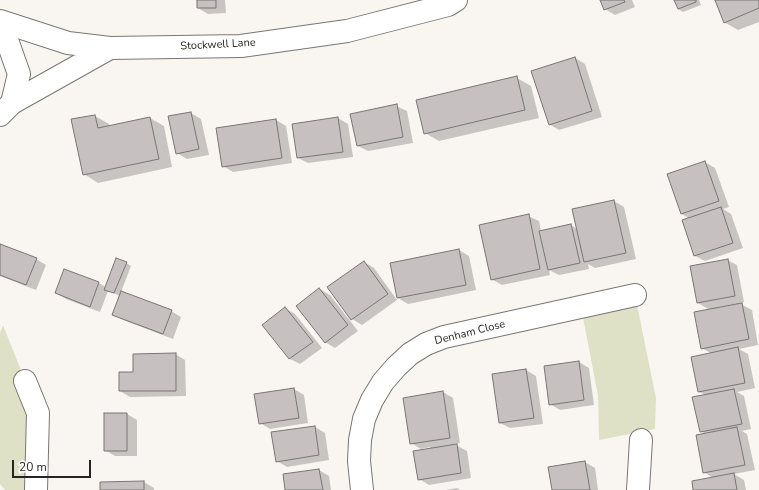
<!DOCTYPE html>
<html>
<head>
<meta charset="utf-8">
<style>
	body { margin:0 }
	#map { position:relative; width:759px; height:490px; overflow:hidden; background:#f9f6f2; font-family:"Nunito Sans",sans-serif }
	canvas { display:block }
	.scale { position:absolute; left:12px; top:460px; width:79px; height:18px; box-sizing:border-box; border:2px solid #262524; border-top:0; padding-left:5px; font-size:12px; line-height:14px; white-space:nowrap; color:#262524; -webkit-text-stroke:3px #fff; paint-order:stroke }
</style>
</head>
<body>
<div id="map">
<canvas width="759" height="490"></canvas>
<div class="scale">20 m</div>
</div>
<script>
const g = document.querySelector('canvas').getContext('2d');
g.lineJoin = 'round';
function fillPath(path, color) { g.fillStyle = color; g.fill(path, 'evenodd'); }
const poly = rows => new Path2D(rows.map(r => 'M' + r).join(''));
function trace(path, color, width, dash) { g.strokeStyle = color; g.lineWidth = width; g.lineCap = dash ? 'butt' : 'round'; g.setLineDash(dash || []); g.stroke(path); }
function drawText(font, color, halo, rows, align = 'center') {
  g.font = font + ' "Nunito Sans",sans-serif'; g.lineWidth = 3.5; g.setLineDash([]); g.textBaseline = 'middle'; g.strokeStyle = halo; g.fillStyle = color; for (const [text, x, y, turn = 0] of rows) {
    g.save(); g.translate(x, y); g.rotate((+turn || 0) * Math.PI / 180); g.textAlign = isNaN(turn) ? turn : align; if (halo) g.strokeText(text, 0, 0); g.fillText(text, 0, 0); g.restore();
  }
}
fillPath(poly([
	[635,295,656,398,655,429,599,440,598,396,581,307],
	[3,325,38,413,36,490,5,490,0,484,0,333]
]), '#dfe1c6');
fillPath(poly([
	[198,0,225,0,226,13,208,14,198,8],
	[602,0,632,0,635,7,615,15,605,9],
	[675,0,699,0,701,5,683,12,678,9],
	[716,0,759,0,759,22,738,30,724,22],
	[575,58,585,64,602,117,559,130,549,124],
	[517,78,531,86,539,118,439,141,425,133],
	[396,106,407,111,413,143,368,151,358,146],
	[191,113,201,119,209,155,187,159,177,153],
	[95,116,109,124,110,126,150,118,164,126,172,167,98,183,84,174],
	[338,118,348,124,353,157,308,163,298,158],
	[276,120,286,126,292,163,233,172,223,166],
	[705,162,715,168,729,207,723,209,731,214,743,248,705,261,695,256,690,219,682,214],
	[614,201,624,207,636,259,595,268,588,264,589,269,559,275,549,270,550,275,502,285,491,279,528,216,539,221,541,231,571,225,577,229],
	[0,245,36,259,46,265,36,290,0,276],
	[459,250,469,256,476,290,408,304,398,298],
	[727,260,737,265,744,302,739,303,752,310,758,345,739,349,748,354,755,388,737,392,744,396,751,429,742,431,747,434,755,470,734,474,744,480,746,490,694,490,713,478,704,472,706,434,700,431,706,395,699,392,712,354,702,348,710,310,698,303],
	[364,262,374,268,397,300,362,325,352,319,329,288],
	[126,263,131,266,121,292,171,311,181,317,173,339,123,320,113,314,120,296,108,291,100,312,66,299,56,293,65,270,99,283,106,287],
	[320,289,330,295,358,331,335,348,325,342],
	[285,308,295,314,322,348,300,364,290,359,263,325],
	[175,354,185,360,186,396,130,397,120,391],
	[579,362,589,368,594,405,560,410,550,404],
	[526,370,536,376,543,424,510,428,500,423],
	[294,389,304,395,308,423,270,429,260,423],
	[443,392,453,398,460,443,454,444,467,451,471,478,429,485,419,479,430,447,421,449,411,443],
	[127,414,137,420,137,456,115,456,105,450],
	[315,427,325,433,329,460,287,467,277,461],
	[585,462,595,468,598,490,553,490],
	[319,470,329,476,331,490,286,490],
	[144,482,154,488,154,490,101,490],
	[457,488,460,490,446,490]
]), '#0003');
const building = poly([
	[197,0,216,0,216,8,197,8,197,0],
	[600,0,624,0,625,2,604,10,600,0],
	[674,0,696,0,696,2,678,9,674,0],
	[715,0,759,0,759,8,724,23,715,0],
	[575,57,592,111,549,125,531,71,575,57],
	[517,76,525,110,424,134,416,100,517,76],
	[397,104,403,137,357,146,350,114,397,104],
	[191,112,199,149,176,154,168,116,191,112],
	[95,115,98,128,150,117,159,159,83,175,71,119,95,115],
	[338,117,343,152,297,158,292,124,338,117],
	[276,119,282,158,222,167,216,128,276,119],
	[705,161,719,201,681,214,667,174,705,161],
	[614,200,626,253,584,262,572,209,614,200],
	[721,207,733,243,694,256,682,220,721,207],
	[529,214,540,269,491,280,479,225,529,214],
	[571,224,580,263,548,270,539,231,571,224],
	[0,244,37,258,26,285,0,275,0,244],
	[459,249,466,285,397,298,390,263,459,249],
	[116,258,127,262,114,293,104,290,116,258],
	[728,259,735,296,697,303,690,266,728,259],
	[364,261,388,294,351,320,327,287,364,261],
	[64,269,99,282,90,307,55,293,64,269],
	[319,288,348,325,325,343,296,306,319,288],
	[121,291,172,310,163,334,112,315,121,291],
	[742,303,749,339,701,349,694,312,742,303],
	[285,307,313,342,289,359,262,325,285,307],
	[738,347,745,383,698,392,691,357,738,347],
	[176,353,176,391,119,391,119,372,133,372,133,354,176,353],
	[579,361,584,400,549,405,544,366,579,361],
	[526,369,534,418,499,423,492,374,526,369],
	[294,388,299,418,259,424,254,394,294,388],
	[734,389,742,424,700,432,692,397,734,389],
	[443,391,450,438,410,444,403,398,443,391],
	[104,413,127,413,127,451,104,451,104,413],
	[315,426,319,455,276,462,271,432,315,426],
	[737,427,745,465,703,473,696,435,737,427],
	[457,444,461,473,418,480,413,451,457,444],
	[585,461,590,490,552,490,548,467,585,461],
	[319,469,323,490,285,490,283,474,319,469],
	[734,473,737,490,693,490,692,481,734,473],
	[144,481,144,490,100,490,100,482,144,481]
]);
fillPath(building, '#c6c1c0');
trace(building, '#797574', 1);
const street = poly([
	[0,21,68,43,110,48],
	[12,103,110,48,241,46,347,31,448,5,456,0],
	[25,381,38,413,36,490],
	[362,490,359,461,360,440,364,419,372,400,383,382,396,367,410,354,426,344,444,337,635,295],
	[638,490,641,440]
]);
const secondary = poly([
	[0,32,7,40,19,74,12,103,0,115]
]);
trace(street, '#797774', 24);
trace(secondary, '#797774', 24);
trace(street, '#fff', 22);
trace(secondary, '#fff', 22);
drawText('11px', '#262524', '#fff', [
	["Stockwell Lane",218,45,-3],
	["Denham Close",470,333,-14]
]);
</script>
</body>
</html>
